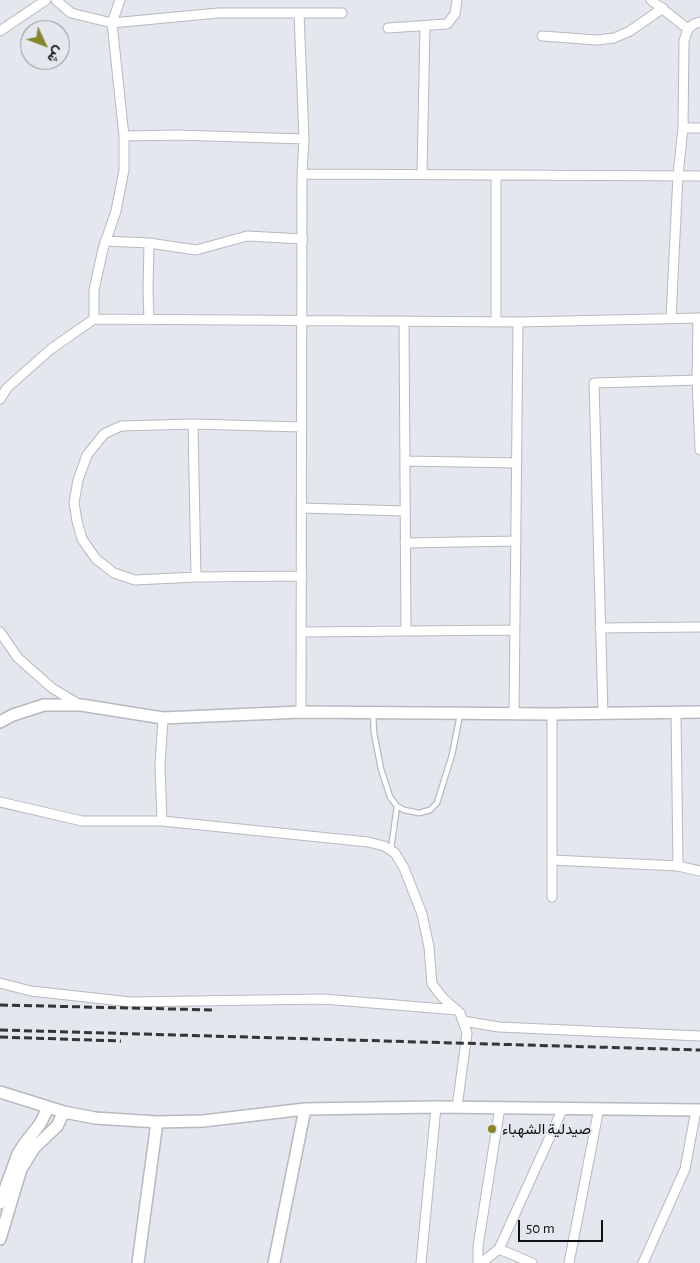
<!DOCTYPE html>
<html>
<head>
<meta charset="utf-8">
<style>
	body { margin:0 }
	#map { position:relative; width:700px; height:1263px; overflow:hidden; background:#e4e7ed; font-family:"Alegreya Sans",Vazirmatn,sans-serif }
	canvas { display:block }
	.north { position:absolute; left:20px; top:20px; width:50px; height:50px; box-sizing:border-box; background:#e4e7ed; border:1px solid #8f9195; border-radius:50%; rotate:133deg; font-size:14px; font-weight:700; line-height:20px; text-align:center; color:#0f1012 }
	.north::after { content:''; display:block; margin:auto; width:18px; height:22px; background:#88842c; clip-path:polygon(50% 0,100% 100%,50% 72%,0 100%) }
	.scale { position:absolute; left:518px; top:1220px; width:85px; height:22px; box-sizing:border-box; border:2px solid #0f1012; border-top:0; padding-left:6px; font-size:15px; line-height:18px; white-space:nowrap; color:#0f1012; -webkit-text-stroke:4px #e4e7ed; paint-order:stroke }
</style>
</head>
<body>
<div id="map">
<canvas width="700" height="1263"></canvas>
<div class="north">ش</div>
<div class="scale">50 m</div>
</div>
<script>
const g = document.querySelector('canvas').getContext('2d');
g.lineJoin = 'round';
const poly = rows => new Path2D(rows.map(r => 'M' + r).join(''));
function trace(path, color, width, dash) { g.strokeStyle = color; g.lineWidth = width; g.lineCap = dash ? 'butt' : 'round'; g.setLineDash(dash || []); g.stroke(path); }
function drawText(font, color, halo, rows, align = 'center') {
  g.font = font + ' "Alegreya Sans",Vazirmatn,sans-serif'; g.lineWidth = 4.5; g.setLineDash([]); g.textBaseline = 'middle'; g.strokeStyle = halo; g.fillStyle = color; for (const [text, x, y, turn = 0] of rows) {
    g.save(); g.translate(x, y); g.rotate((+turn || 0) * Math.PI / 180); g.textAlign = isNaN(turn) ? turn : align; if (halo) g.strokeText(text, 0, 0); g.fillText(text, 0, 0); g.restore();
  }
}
const service = poly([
	[373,714,374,733,381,769,390,797,397,806,404,810,419,813,430,810,437,803,452,755,460,715],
	[391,849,397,806]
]);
const minor = poly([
	[56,0,71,13,112,23,218,13,342,13],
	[651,0,688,29],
	[299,13,304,139,302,174,301,712],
	[388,28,447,24,455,14,457,0],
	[0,31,46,0],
	[542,36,597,40,614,38,630,31,663,8],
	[683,128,700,128],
	[124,136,178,135,304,139],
	[302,174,700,176],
	[422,174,425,26],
	[496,175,496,322],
	[105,241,149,243,196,250,247,236,303,239],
	[149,243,148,289,149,320],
	[671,318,678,175,683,128,684,41,688,29,694,24,700,22],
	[698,318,697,380,700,450],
	[94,319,94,290,103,249,116,211,124,170,124,136,112,23,120,0],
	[404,321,406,631],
	[0,399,7,388,51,349,94,319,518,322,700,318],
	[193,424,196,577],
	[405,461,517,463],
	[302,508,405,511],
	[405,543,516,541],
	[302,576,196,577,135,580,114,573,96,559,82,539,77,521,74,503,78,480,87,455,104,434,121,426,193,424,302,427],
	[600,628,700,627],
	[0,632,18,658,52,688,80,705],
	[301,632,515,630],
	[676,713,678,866],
	[514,714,518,322],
	[603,714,594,383,700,380],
	[163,718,160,766,162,821,368,842,384,846,395,853,404,868,422,914,429,947,432,984,443,998,460,1013,467,1033,457,1107],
	[0,802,82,821,162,821],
	[552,860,678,866,700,871],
	[552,897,552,714],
	[0,983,31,991,131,1002,323,999,457,1010],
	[463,1021,499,1027,700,1036],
	[499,1249,532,1263],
	[421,1263,436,1107],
	[478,1263,478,1246,500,1107],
	[481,1263,499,1249,563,1108],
	[569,1263,599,1108],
	[643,1263,685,1169,696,1110]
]);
const tertiary = poly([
	[0,722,13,715,44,705,81,705,163,718,301,712,552,714,700,712],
	[0,1092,64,1112,95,1118,157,1122,203,1121,305,1109,436,1107,700,1110],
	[0,1203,18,1154,25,1143,40,1124,48,1108],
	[0,1239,21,1169,34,1148,57,1126,64,1112],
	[138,1263,157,1122],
	[274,1263,305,1109]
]);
trace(service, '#b6b9bf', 7);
trace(minor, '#b6b9bf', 11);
trace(tertiary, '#b6b9bf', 14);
trace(service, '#fff', 4.5);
trace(minor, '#fff', 9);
trace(tertiary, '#fff', 11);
trace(poly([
	[0,1005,216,1010],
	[0,1030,700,1050],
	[0,1037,121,1041]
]), '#333537', 3, [8, 4]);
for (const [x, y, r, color] of [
	[492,1129,5,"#88842c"]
]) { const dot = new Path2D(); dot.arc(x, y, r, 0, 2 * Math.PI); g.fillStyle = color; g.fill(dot); trace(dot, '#e4e7ed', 2); }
drawText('15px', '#0f1012', '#e4e7ed', [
	["صيدلية الشهباء",502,1129]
], 'left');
</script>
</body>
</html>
